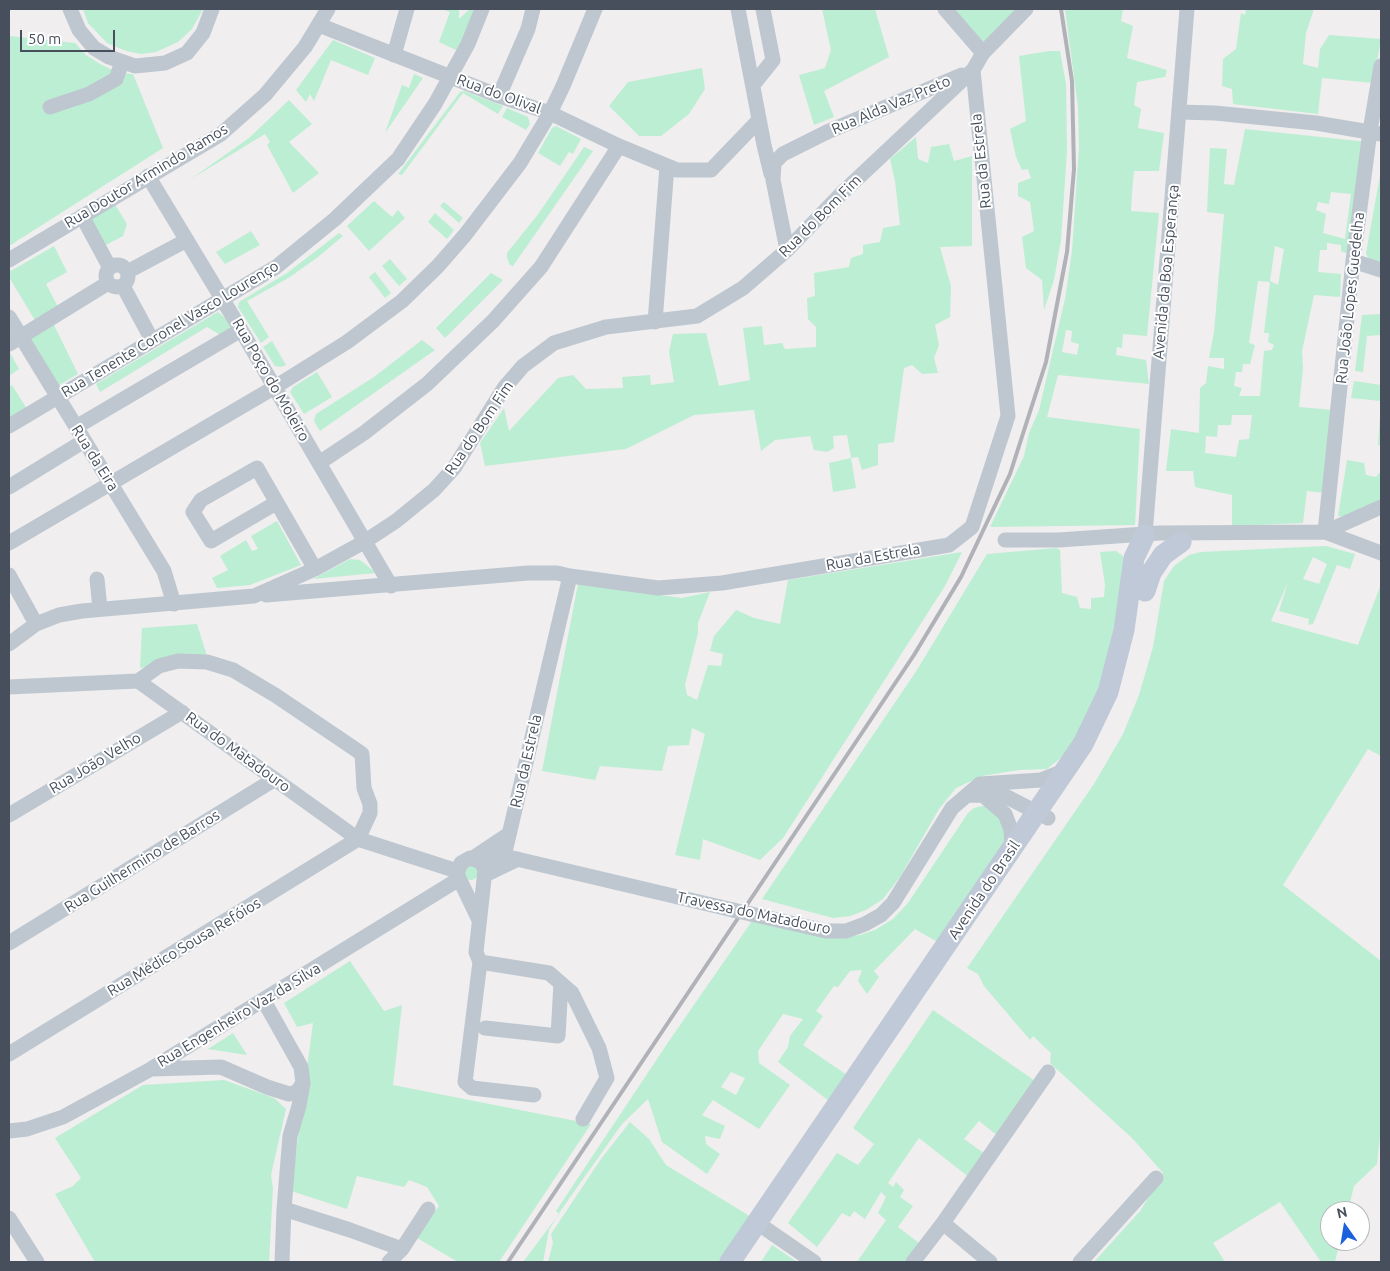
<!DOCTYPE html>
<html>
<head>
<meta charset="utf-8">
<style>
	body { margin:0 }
	#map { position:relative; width:1390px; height:1271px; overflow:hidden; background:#f0eeee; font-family:Ubuntu,sans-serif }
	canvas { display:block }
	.frame { position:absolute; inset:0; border:10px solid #464f5b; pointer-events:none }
	.north { position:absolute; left:1320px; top:1201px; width:50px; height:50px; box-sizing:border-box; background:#fff; border:1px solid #b5b9bd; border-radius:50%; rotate:347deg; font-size:14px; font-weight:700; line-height:20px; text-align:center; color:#464f5b }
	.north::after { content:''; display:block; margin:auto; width:18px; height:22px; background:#1b61dc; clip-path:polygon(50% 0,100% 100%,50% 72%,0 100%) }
	.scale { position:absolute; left:20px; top:30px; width:95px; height:22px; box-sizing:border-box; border:2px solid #464f5b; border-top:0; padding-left:6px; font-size:15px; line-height:18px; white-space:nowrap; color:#464f5b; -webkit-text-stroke:4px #fff; paint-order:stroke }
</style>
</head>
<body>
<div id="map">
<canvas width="1390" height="1271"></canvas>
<div class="frame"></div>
<div class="north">N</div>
<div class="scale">50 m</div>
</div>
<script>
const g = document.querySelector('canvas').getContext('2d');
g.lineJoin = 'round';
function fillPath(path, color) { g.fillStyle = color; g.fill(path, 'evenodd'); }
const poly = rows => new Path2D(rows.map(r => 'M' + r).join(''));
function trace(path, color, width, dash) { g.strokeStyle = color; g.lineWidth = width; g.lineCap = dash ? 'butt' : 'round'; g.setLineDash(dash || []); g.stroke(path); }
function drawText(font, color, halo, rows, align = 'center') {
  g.font = font + ' Ubuntu,sans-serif'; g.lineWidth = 4; g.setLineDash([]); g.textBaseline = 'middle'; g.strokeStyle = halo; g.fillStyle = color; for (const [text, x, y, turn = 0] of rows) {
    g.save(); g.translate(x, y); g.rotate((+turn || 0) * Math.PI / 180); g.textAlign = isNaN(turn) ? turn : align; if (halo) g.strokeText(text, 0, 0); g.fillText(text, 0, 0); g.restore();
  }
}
fillPath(poly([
	[83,9,203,9,192,29,178,42,156,52,141,54,126,51,107,43,88,23],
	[441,9,459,9,459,19,470,9,476,9,460,52,439,42,450,12],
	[822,9,875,9,889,57,824,91,834,117,814,125,799,75,825,68,831,50],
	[945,9,1026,9,983,53],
	[1065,9,1123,9,1121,21,1133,26,1127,58,1167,70,1165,77,1137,82,1134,105,1141,109,1138,128,1164,133,1159,171,1134,171,1132,192,1131,211,1159,213,1147,336,1123,334,1122,348,1117,347,1116,355,1146,360,1149,384,1058,375,1047,417,1140,429,1135,525,990,527,1024,456,1029,433,1039,410,1065,299,1072,251,1079,147,1078,107],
	[1066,330,1072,331,1071,342,1079,344,1077,355,1062,352],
	[1246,9,1314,9,1306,33,1303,64,1318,68,1320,49,1329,35,1381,39,1373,83,1322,78,1318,114,1233,104,1232,89,1222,86,1223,59,1236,49,1241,13,1245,15],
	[9,36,75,43,86,55,100,64,119,73,133,74,163,148,9,246],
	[333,40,375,58,368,75,331,60,314,101,310,94,306,102,296,90],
	[1049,51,1060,51,1066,84,1067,151,1061,240,1054,280,1044,310,1042,280,1026,268,1022,237,1034,231,1030,202,1018,196,1018,183,1031,178,1028,169,1022,170,1016,157,1010,129,1026,121,1019,56],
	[702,68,705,89,689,114,661,136,639,136,609,106,628,82],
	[414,74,423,78,385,133,402,85,409,88],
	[464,91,503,106,498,114,463,93,402,175,398,174,460,92],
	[289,100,312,124,289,142,319,173,293,193,267,145,270,142,265,134,191,179,249,138],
	[507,108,528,117,530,124,526,130,502,117],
	[556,126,581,139,573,154,569,152,560,166,538,153,552,128],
	[1245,129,1368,142,1351,251,1345,253,1341,251,1341,245,1327,243,1327,250,1320,250,1318,272,1341,274,1340,297,1314,295,1302,351,1303,368,1299,407,1333,410,1325,493,1307,491,1303,523,1232,526,1232,495,1195,487,1193,471,1166,471,1171,429,1199,433,1200,388,1206,383,1208,366,1224,369,1224,358,1209,358,1214,332,1224,214,1207,212,1210,148,1227,149,1224,184,1234,185],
	[1331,192,1351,194,1345,239,1323,233,1326,214,1316,210,1318,202,1329,204],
	[1275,246,1284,249,1278,285,1270,281],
	[1258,281,1270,282,1264,333,1269,333,1268,342,1274,345,1272,350,1264,351,1260,396,1239,396,1242,388,1234,386,1236,372,1242,372,1243,364,1250,364,1255,345,1249,343],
	[1232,415,1252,415,1249,439,1239,440,1236,457,1205,453,1206,436,1217,437,1218,425,1231,425],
	[916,137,918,159,928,163,931,147,949,144,954,161,972,156,972,246,940,247,951,286,950,317,935,325,939,345,934,358,938,373,922,374,912,365,904,368,894,442,878,444,878,465,862,470,858,457,851,458,856,488,833,492,829,463,851,458,847,435,833,436,834,448,827,452,814,450,810,436,775,440,761,451,754,410,694,415,626,449,485,466,480,443,504,408,509,431,558,378,573,375,586,389,623,388,622,377,650,375,651,385,674,382,669,352,673,334,706,333,719,386,750,380,743,328,762,326,764,345,782,343,785,349,816,347,816,327,808,319,807,298,815,296,814,273,849,267,851,258,863,254,863,245,880,242,883,228,900,225,895,181,890,159],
	[584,147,593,151,513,266,510,265,507,258,507,253,539,213],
	[1381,170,1381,267,1370,263,1366,253],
	[374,201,392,217,398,210,405,218,369,251,347,226],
	[444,202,463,218,459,223,440,206],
	[114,203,127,224,123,236,104,246,91,218],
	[435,213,454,230,447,239,428,222],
	[251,231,260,245,225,264,216,252],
	[339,233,343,236,318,257,290,277,247,301,269,337,261,343,238,307,239,302,287,273],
	[54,246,67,272,46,284,59,309,36,322,9,277,9,272],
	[390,259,407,279,399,286,382,266],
	[375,272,391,293,385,298,369,277],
	[491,273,503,280,445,338,436,328],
	[218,312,229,321,230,327,227,333,222,336,207,327,100,392,96,384],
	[1381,314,1381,335,1367,336,1363,372,1355,371,1362,315],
	[53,323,78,374,56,387,29,339],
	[422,340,435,350,320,431,314,421,316,414,374,377],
	[272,341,286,365,281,367,275,366,263,347],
	[9,351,19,369,9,376],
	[317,372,332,397,304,414,290,392,293,387],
	[1354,381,1381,385,1381,445,1378,445,1381,401,1351,398],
	[12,385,27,409,9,417,9,387],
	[1347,460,1364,463,1366,475,1376,477,1381,471,1381,502,1346,517,1338,516],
	[277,521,301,565,250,585,217,588,212,578,228,570,220,556,246,540,252,551,258,549,251,536],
	[1326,546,1355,554,1350,569,1337,565,1313,624,1308,625,1309,619,1279,611,1288,582,1271,621,1358,645,1381,584,1381,756,1368,749,1283,885,1381,961,1381,1128,1377,1164,1354,1186,1348,1211,1330,1211,1330,1241,1340,1241,1335,1262,1321,1262,1280,1202,1213,1243,1225,1262,1094,1262,1141,1210,1163,1173,1133,1139,1050,1063,1051,1053,1033,1036,1030,1040,984,986,978,974,967,968,1094,784,1123,734,1139,695,1153,647,1164,581,1174,566,1189,555,1201,552],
	[1313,557,1327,564,1319,584,1303,579],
	[1056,548,1060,550,1062,593,1077,597,1080,608,1091,609,1091,598,1104,597,1105,585,1100,552,1116,551,1123,556,1126,567,1102,686,1076,738,1063,756,1047,769,1019,770,982,776,956,788,939,809,900,877,883,899,866,910,850,916,833,918,762,899,917,670,987,554],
	[962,552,945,586,783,838,760,860,703,839,700,860,675,855,705,734,692,728,689,745,668,746,662,771,600,766,595,780,542,771,578,584,682,598,710,592,698,623,698,633,685,685,687,695,697,700,708,665,721,666,723,654,710,651,714,636,736,610,754,618,780,624,788,580],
	[350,559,360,560,376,573,313,579],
	[197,624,207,656,140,668,142,628],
	[987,805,1003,820,1005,840,941,944,915,929,874,971,879,977,867,994,858,981,862,970,850,971,838,987,834,986,816,1011,823,1016,803,1045,850,1077,833,1104,778,1062,788,1047,790,1036,803,1019,783,1014,758,1051,759,1063,790,1085,759,1129,713,1100,702,1115,725,1126,720,1139,705,1136,706,1144,720,1154,707,1174,662,1142,648,1099,622,1124,559,1213,549,1230,543,1262,523,1262,559,1214,556,1211,669,1041,752,921,839,938,860,935,875,930,893,919,908,903,968,813,974,808],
	[731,1072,745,1078,736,1095,721,1087],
	'464 873a7 7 0 1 1 14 0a7 7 0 1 1-14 0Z',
	[350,961,384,1011,402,1005,393,1085,591,1124,499,1262,458,1262,417,1238,439,1206,427,1187,409,1180,404,1187,357,1176,347,1209,291,1191,313,1023,297,1027,284,1003],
	[933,1010,1038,1083,998,1136,979,1121,964,1139,985,1154,970,1178,919,1138,888,1183,893,1187,896,1182,904,1190,900,1197,913,1206,898,1227,919,1243,906,1262,857,1262,886,1220,878,1213,886,1197,881,1192,865,1219,854,1211,850,1217,842,1213,817,1247,788,1223,837,1153,858,1165,874,1144,853,1128],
	[233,1033,247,1055,208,1049],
	[224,1080,274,1098,286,1109,271,1175,273,1188,269,1262,95,1262,55,1194,73,1186,81,1178,55,1138,143,1085],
	[630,1122,649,1139,666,1165,748,1215,751,1231,730,1262,548,1262,553,1243,551,1234,601,1159],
	[772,1245,797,1262,761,1262]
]), '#bceed3');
trace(poly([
	[70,9,79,30,94,48,109,57,135,66,165,63,187,53,203,33,212,9],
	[738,9,764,145,771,174],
	[945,9,983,53],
	[319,25,499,96,550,113,619,146,677,170,711,170,759,120],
	[394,55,407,9],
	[753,85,773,60,763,9],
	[499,96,528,29,533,9],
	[50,107,89,94,116,79,122,62],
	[1179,112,1215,113,1316,123,1381,134],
	[148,176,241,330,391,586],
	[82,216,110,268],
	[787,250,773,180,774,163,783,154,827,132,962,75],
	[9,260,221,134,265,95,305,47,328,9],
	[1353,261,1381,270],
	'106 276a11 11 0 1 1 22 0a11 11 0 1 1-22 0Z',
	[127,272,187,240],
	[123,286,152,340],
	[9,317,164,571,174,604],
	[655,322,667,166],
	[9,344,108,283],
	[9,426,276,267,335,219,398,159,435,104,468,44,482,9],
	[76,427,241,330],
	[319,463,364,433,427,384,493,321,541,267,619,146],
	[9,487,84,441],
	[276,503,211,541,193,512,201,500,257,468,315,569],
	[1325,532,1353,261,1370,131,1381,66],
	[1325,532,1381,507],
	[1145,535,1187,9],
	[1005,540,1059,540,1160,533,1325,532,1381,553],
	[9,543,275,387,347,342,402,301,438,266,465,235,520,163,550,113,563,86,595,9],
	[9,575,36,624],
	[97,579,100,609],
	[266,595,528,573,557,573,570,576],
	[9,644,36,624,59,615,82,611,254,596,315,569,364,542,396,521,434,490,454,468,504,388,523,366,554,343,606,327,697,316,743,288,787,250,842,193,973,70,983,53,1026,9],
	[138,681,159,666,178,661,207,662,233,670,275,695,352,747,362,754,364,788,370,804,370,813,358,839],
	[9,687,138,681,358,839,457,871],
	[968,795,1005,796,1048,818],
	[985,797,1005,814,1011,830,1012,848],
	[9,815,182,712],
	[504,856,570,576,658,588,722,583,949,545,972,527,1008,416,973,70],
	[473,858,509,834],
	[478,860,504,856,733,910],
	[485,875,518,859],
	[751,914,826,931,846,931,865,924,881,915,893,903,952,808,980,784,1041,780,1064,771],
	[479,920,457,874,461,863,470,858,481,862,485,870,476,952,480,962,549,973,572,993,599,1048,607,1078,583,1119],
	[9,943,275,779],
	[480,962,465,1082,472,1088,534,1095],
	[485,1028,558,1036,561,983],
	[9,1054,358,839],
	[152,1069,221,1067,267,1087,289,1094,297,1092,303,1083,301,1067,264,1001],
	[303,1083,299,1106,290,1136,284,1209,350,1230,402,1249,389,1262],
	[9,1131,27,1129,63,1117,151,1069,459,879],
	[9,1218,37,1262],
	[756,1222,814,1262],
	[943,1223,990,1262],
	[402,1249,428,1209],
	[282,1262,284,1209],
	[913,1262,943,1223,1048,1072],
	[1080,1262,1156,1178]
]), '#bec7d0', 15);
trace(poly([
	[1145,591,1151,573,1163,555,1181,542],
	[730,1262,1083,744,1108,692,1124,630,1134,558,1145,535]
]), '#c0c9d7', 21);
trace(poly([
	[508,1262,914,655,961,577,1010,474,1046,362,1067,252,1074,169,1072,81,1061,9]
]), '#b0b2b8', 4);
trace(poly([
	[733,910,751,914]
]), '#bec7d0', 15);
drawText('15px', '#464f5b', '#fff', [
	["Rua do Olival",499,94,20],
	["Rua Alda Vaz Preto",891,105,-23],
	["Rua da Estrela",981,161,-96],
	["Rua Doutor Armindo Ramos",146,176,-31],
	["Rua do Bom Fim",820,216,-45],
	["Avenida da Boa Esperança",1166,272,-85],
	["Rua João Lopes Guedelha",1350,298,-84],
	["Rua Tenente Coronel Vasco Lourenço",170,329,-31],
	["Rua Poço do Moleiro",271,380,60],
	["Rua do Bom Fim",479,428,-56],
	["Rua da Eira",95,458,58],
	["Rua da Estrela",873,557,-10],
	["Rua do Matadouro",238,752,36],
	["Rua da Estrela",526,761,-77],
	["Rua João Velho",95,763,-31],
	["Rua Guilhermino de Barros",142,861,-32],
	["Avenida do Brasil",984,890,-56],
	["Travessa do Matadouro",754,913,12],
	["Rua Médico Sousa Refóios",184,947,-31],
	["Rua Engenheiro Vaz da Silva",239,1015,-31]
]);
</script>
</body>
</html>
